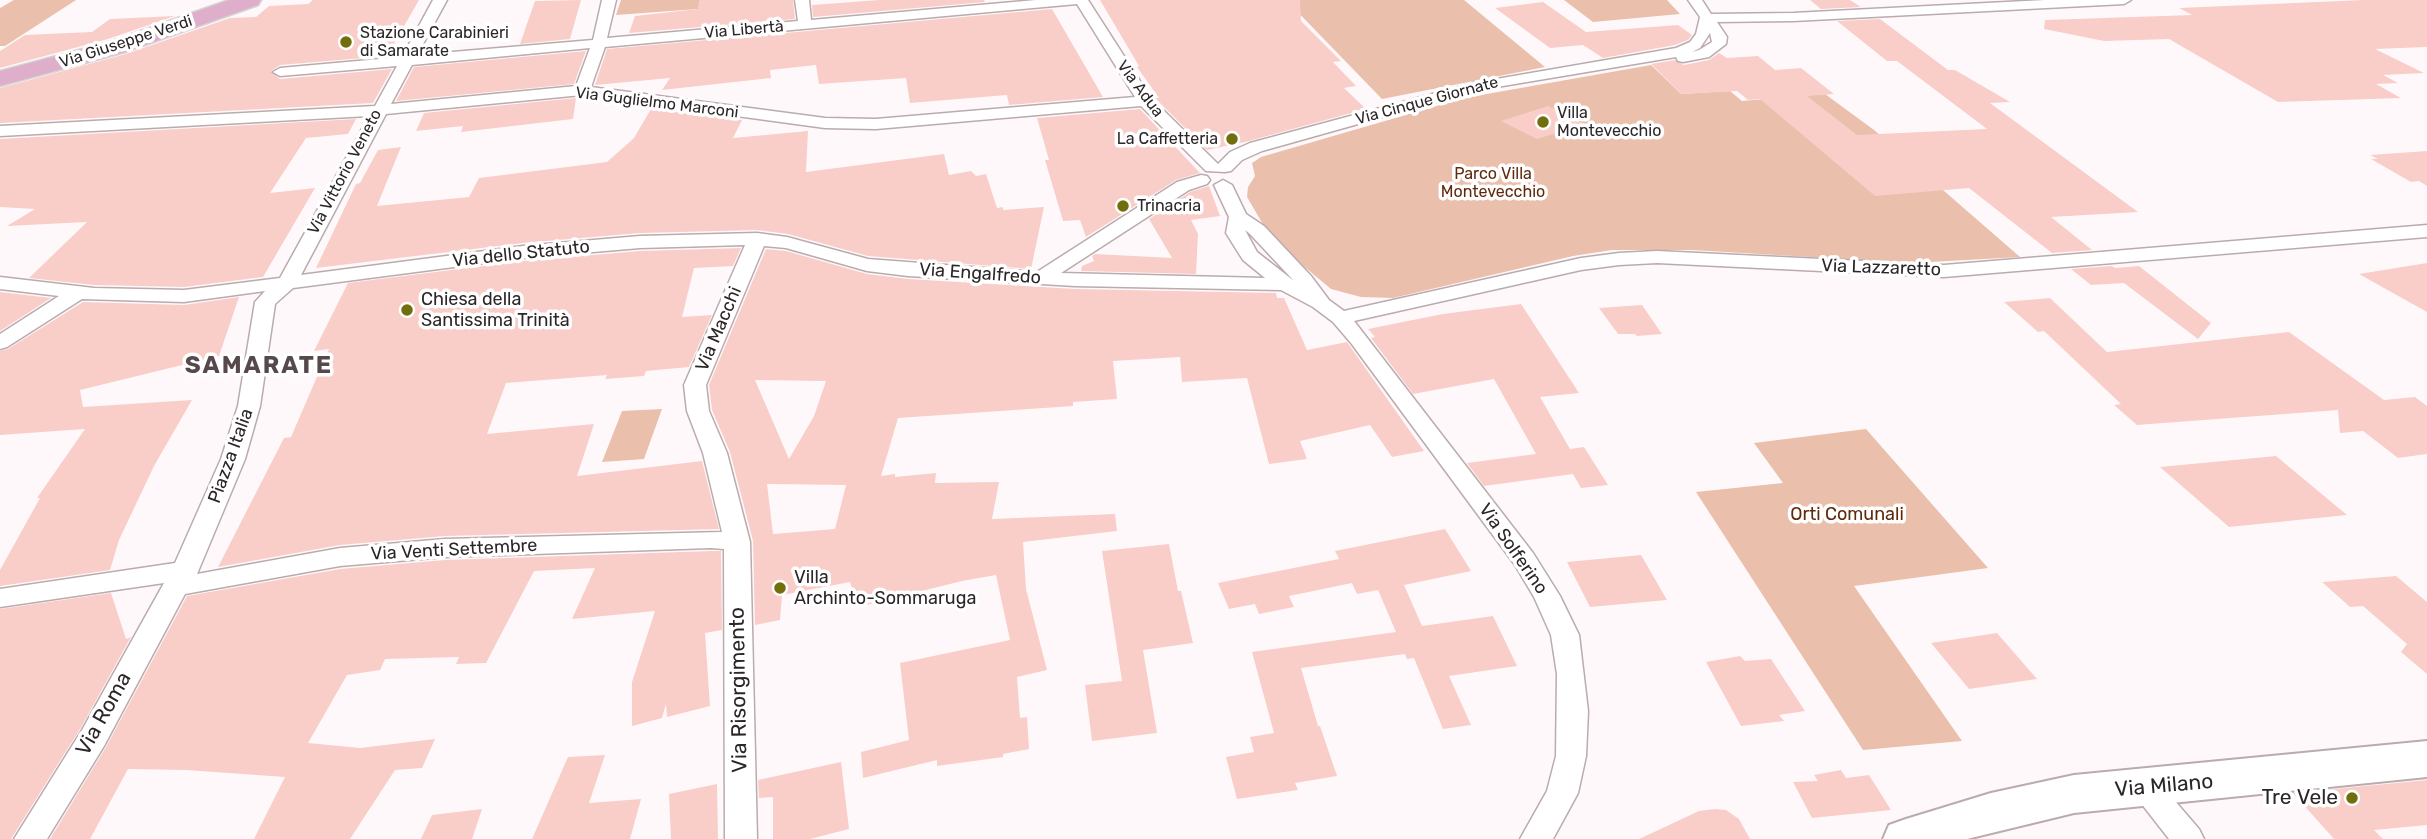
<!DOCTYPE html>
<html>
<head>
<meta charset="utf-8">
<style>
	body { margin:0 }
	canvas { display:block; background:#fff8fa }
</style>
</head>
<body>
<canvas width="2427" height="839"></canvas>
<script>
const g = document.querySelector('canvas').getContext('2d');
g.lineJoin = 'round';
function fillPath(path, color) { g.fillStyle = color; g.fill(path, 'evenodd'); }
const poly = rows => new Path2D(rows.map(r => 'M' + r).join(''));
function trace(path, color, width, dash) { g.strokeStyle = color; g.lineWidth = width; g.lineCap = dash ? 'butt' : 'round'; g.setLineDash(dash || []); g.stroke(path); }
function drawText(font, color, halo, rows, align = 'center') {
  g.font = font + ' Rubik,sans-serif'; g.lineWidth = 7; g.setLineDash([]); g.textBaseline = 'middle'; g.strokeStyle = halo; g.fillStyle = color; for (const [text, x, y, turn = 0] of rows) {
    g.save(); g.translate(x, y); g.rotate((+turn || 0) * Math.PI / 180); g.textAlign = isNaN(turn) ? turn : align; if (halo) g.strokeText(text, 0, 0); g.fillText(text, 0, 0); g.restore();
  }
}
fillPath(poly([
	[14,0,76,0,5,46,0,46,0,8],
	[621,0,700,0,698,9,616,15],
	[1286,0,1464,0,1545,67,1382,99],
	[1564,0,1667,0,1680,14,1593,22],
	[1651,65,1681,94,1730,91,1742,101,1825,94,1874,130,2020,257,1912,263,1692,250,1612,250,1573,256,1393,298,1361,297,1331,289,1295,259,1264,226,1247,197,1248,187,1255,176,1252,163,1261,157,1464,98],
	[662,409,644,459,602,462,622,411],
	[1866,429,1988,568,1854,586,1962,741,1863,750,1696,492,1783,483,1754,443]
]), '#eabfac');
fillPath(poly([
	[313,0,419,0,387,56,280,65,271,71,280,79,392,69,373,103,0,123,0,88,126,54,230,18,256,17,269,6,308,4],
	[581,0,570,39,520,44,535,1],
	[700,0,793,0,795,19,629,33,635,16,698,9],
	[879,0,984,0,985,2,813,17,812,5],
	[1100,0,1300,0,1301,21,1341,61,1333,62,1356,86,1344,88,1366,109,1245,142,1207,150,1155,98,1159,98,1137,67,1139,66],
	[1810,0,1850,0,1861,7,1821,9],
	[2364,0,2427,0,2427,47,2375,49,2424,73,2383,75,2398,83,2376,84,2401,98,2278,102,2169,39,2104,41,2044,29,2045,20,2192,15,2179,8],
	[1543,2,1586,32,1678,25,1692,35,1688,40,1675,45,1603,58,1583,45,1550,48,1495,8],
	[1052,9,1103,97,1009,105,1007,95,910,103,906,78,819,84,816,65,770,70,771,78,662,90,670,78,595,85,607,49],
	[175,16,108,39,0,68,0,51,25,35,92,32,110,19],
	[1880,19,1948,70,1955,70,2010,102,1990,103,2138,212,2051,217,2092,250,2052,253,1969,188,1875,196,1760,99,1748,100,1737,91,1681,94,1651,64,1675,60,1684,65,1709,60,1719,53,1727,58,1758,56,1775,70,1801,68,1834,94,1807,96,1857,135,1987,129,1897,61,1887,61,1837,21],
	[586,51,574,84,396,101,414,67],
	[576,98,573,119,461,132,463,126,416,131,424,113],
	[1548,106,1585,124,1537,139,1501,121],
	[651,109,742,120,733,138,808,131,806,172,944,154,949,175,971,171,976,176,986,174,997,208,1003,207,1003,210,1044,207,1031,269,868,256,788,234,757,230,640,233,523,243,316,268,356,184,360,183,378,150,401,147,377,206,469,197,479,178,607,162,634,138],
	[1140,109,1200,173,1176,180,1086,237,1080,220,1063,221,1045,160,1049,160,1037,118],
	[356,119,348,134,306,138,270,193,315,188,263,277,184,287,94,285,29,278,87,222,7,226,35,209,0,207,0,139],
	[2427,151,2427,186,2419,181,2411,182,2371,159,2378,159,2370,155],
	[1209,186,1220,216,1191,220,1198,234,1196,274,1081,271,1082,266,1094,261,1092,256,1095,254,1172,258,1149,219,1190,192],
	[741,248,733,266,694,268,682,317,712,315,689,367,646,371,644,376,605,379,607,375,506,383,487,434,594,424,577,476,702,461,719,529,445,536,340,545,218,567,284,438,291,437,329,349,314,351,348,283,523,261,640,251],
	[766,249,786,251,867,274,908,279,1075,289,1276,293,1277,298,1284,298,1307,350,1347,342,1424,451,1392,457,1370,425,1300,441,1307,459,1269,464,1247,378,1182,382,1180,357,1113,361,1117,399,1073,402,1073,406,898,418,881,476,895,474,895,477,936,473,935,483,999,482,992,519,1115,514,1117,531,1023,542,1026,589,1047,670,1017,677,1020,718,1027,717,1029,749,1003,754,1003,757,937,766,937,760,863,778,861,752,909,740,900,663,1010,640,996,575,962,581,858,607,850,582,782,595,780,620,755,625,753,541,730,452,712,410,709,385],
	[755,380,826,381,814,416,789,459],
	[767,484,846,485,835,529,773,534],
	[2427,263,2427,312,2359,274],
	[2112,266,2115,268,2139,266,2211,323,2198,339,2124,283,2091,285,2071,269],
	[0,292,51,298,0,331],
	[239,297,219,356,80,390,83,407,192,400,154,466,119,540,110,570,0,586,0,570,40,498,37,498,85,429,0,435,0,351,8,349,83,302,184,305],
	[2050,298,2107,352,2289,332,2384,400,2415,397,2427,406,2427,454,2398,458,2363,431,2340,433,2338,410,2137,425,2114,405,2121,404,2044,331,2038,332,2004,302],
	[1521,304,1579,393,1540,397,1570,449,1584,447,1608,485,1581,488,1573,474,1484,486,1467,463,1536,454,1494,379,1413,394,1371,338,1375,337,1368,329,1443,314],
	[1642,305,1662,334,1637,336,1635,334,1618,334,1599,308],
	[2276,456,2347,515,2229,527,2160,467],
	[1445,529,1471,571,1404,585,1422,626,1493,616,1517,666,1449,676,1471,725,1443,729,1414,658,1407,659,1405,654,1301,668,1318,726,1320,726,1337,776,1295,783,1298,790,1237,799,1226,757,1254,752,1250,737,1274,733,1252,652,1396,632,1378,590,1357,594,1352,583,1289,596,1294,607,1259,614,1255,604,1229,609,1218,583,1339,559,1335,551],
	[1169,544,1178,591,1181,591,1193,643,1143,650,1157,733,1092,741,1085,685,1122,681,1102,551],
	[711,551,721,551,722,630,705,633,710,706,667,717,666,704,662,718,632,726,632,682,655,611,572,619,595,568,534,571,486,663,456,664,459,657,385,659,380,670,347,675,308,743,360,748,435,739,422,768,395,770,350,839,254,839,285,777,186,770,128,769,90,839,50,839,106,747,187,596,340,569,445,560],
	[1641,555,1667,600,1590,607,1567,562],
	[2396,576,2427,602,2427,674,2401,652,2407,644,2363,606,2350,607,2322,582],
	[111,593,126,639,131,637,80,729,11,839,0,839,0,609],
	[1997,633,2037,679,1969,689,1931,643],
	[1740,656,1745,661,1771,659,1805,711,1779,715,1784,721,1741,726,1706,662],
	[605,755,589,803,641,799,630,839,532,839,568,757],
	[841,762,849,829,810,839,773,839,773,797,759,798,758,780],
	[1841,770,1846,778,1869,775,1891,810,1812,818,1793,782,1818,781,1814,775],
	[2427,780,2427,825,2374,830,2383,839,2334,839,2293,793],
	[717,784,718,839,671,839,669,794],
	[482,809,472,839,421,839,432,815],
	[1715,809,1726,810,1739,819,1750,839,1639,839,1699,811]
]), '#f9cec9');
const street = poly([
	[433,0,447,0,417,55,593,40,602,0,616,0,607,38,798,21,795,0,809,0,811,20,1036,0,1088,0,1151,98,1218,164,1230,152,1250,143,1473,83,1676,48,1690,42,1696,34,1700,17,1688,0,1702,0,1711,14,1793,13,2045,0,2131,0,2124,4,1793,21,1717,22,1727,37,1726,44,1709,57,1683,62,1678,61,1676,57,1479,90,1262,151,1242,160,1231,171,1225,172,1206,171,1141,106,876,129,825,128,582,95,386,114,301,275,523,246,640,236,757,233,787,237,868,259,1037,272,1177,182,1201,175,1207,176,1210,180,1207,184,1189,190,1061,273,1265,278,1243,260,1226,233,1229,217,1214,185,1223,180,1232,185,1246,214,1264,226,1311,276,1329,300,1344,311,1581,258,1619,253,1657,251,1944,265,2427,225,2427,237,1944,277,1657,263,1619,265,1581,270,1354,321,1533,553,1560,596,1579,635,1588,711,1586,756,1578,793,1553,839,1520,839,1547,791,1556,756,1557,674,1551,635,1534,597,1515,565,1351,343,1333,322,1313,307,1281,290,1075,286,908,276,867,271,786,248,764,246,706,385,709,411,727,453,750,542,757,839,725,839,724,549,711,548,445,557,340,566,185,594,104,746,47,839,14,839,82,730,164,583,0,607,0,589,175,563,221,459,238,406,255,302,265,291,184,302,82,299,7,347,0,349,0,334,59,296,0,289,0,277,94,288,184,290,280,278,369,116,0,136,0,126,375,106,397,66,280,76,273,72,280,68,402,57,433,0],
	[1077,4,1135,97,876,119,825,118,591,87,605,47,1077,4],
	[1710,33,1712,42,1699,50,1692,52,1700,48,1710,33],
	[590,48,576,86,391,104,412,65,590,48],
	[1245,230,1250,234,1294,281,1257,252,1245,230],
	[745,245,684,385,687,411,703,453,722,532,445,539,340,548,197,574,245,459,260,406,275,304,293,288,523,258,640,248,745,245],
	[2146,776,2157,780,2199,829,2204,839,2169,839,2130,789,2135,780,2146,776]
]);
const secondary = poly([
	[2427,741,2427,777,2074,813,1967,839,1883,839,1889,825,1906,819,1991,793,2074,775,2427,741]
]);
const primary = poly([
	[229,0,261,0,258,5,125,52,0,86,0,71,109,42,229,0]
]);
trace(street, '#baabae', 3);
trace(secondary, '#baabae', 4);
trace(primary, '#d5d4d4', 3);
fillPath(street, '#fff');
fillPath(secondary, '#fff');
fillPath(primary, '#dfaecb');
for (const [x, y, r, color] of [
	[346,42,7,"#726e0e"],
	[1543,122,7,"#726e0e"],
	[1232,139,7,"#726e0e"],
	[1123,206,7,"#726e0e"],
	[407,310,7,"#726e0e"],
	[780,588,7,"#726e0e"],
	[2352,798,7,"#726e0e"]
]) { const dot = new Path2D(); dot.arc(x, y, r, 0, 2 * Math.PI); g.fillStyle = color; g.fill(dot); trace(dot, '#fff', 2.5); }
drawText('16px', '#2b2627', '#fff', [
	["Via Libertà",744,30,-5],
	["Via Giuseppe Verdi",126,42,-18],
	["Via Adua",1140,89,53],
	["Via Cinque Giornate",1427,101,-15],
	["Via Guglielmo Marconi",657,103,7],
	["Via Vittorio Veneto",345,172,-62]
]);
drawText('16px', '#2b2627', '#fff', [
	["Stazione Carabinieri",360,33],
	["di Samarate",360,51],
	["Villa",1557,113],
	["Montevecchio",1557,131],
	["La Caffetteria",1218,139,"right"],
	["Trinacria",1137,206]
], 'left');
drawText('16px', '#5f290a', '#fff', [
	["Parco Villa",1493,174],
	["Montevecchio",1493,192]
]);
drawText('18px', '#2b2627', '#fff', [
	["Via dello Statuto",521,254,-6],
	["Via Lazzaretto",1881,268,2],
	["Via Engalfredo",980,274,4],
	["Via Macchi",719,329,-67],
	["Piazza Italia",231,456,-70],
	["Via Solferino",1513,549,55],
	["Via Venti Settembre",454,550,-3]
]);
drawText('18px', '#2b2627', '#fff', [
	["Chiesa della",421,300],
	["Santissima Trinità",421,321],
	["Villa",794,578],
	["Archinto-Sommaruga",794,599]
], 'left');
drawText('18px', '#5f290a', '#fff', [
	["Orti Comunali",1847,515]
]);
drawText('21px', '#2b2627', '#fff', [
	["Via Risorgimento",739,690,-91],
	["Via Roma",104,714,-61],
	["Via Milano",2164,786,-5]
]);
drawText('21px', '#2b2627', '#fff', [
	["Tre Vele",2338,798]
], 'right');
g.letterSpacing = '2px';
drawText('bold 24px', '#55494b', '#fff', [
	["SAMARATE",259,366]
]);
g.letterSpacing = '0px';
</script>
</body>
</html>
